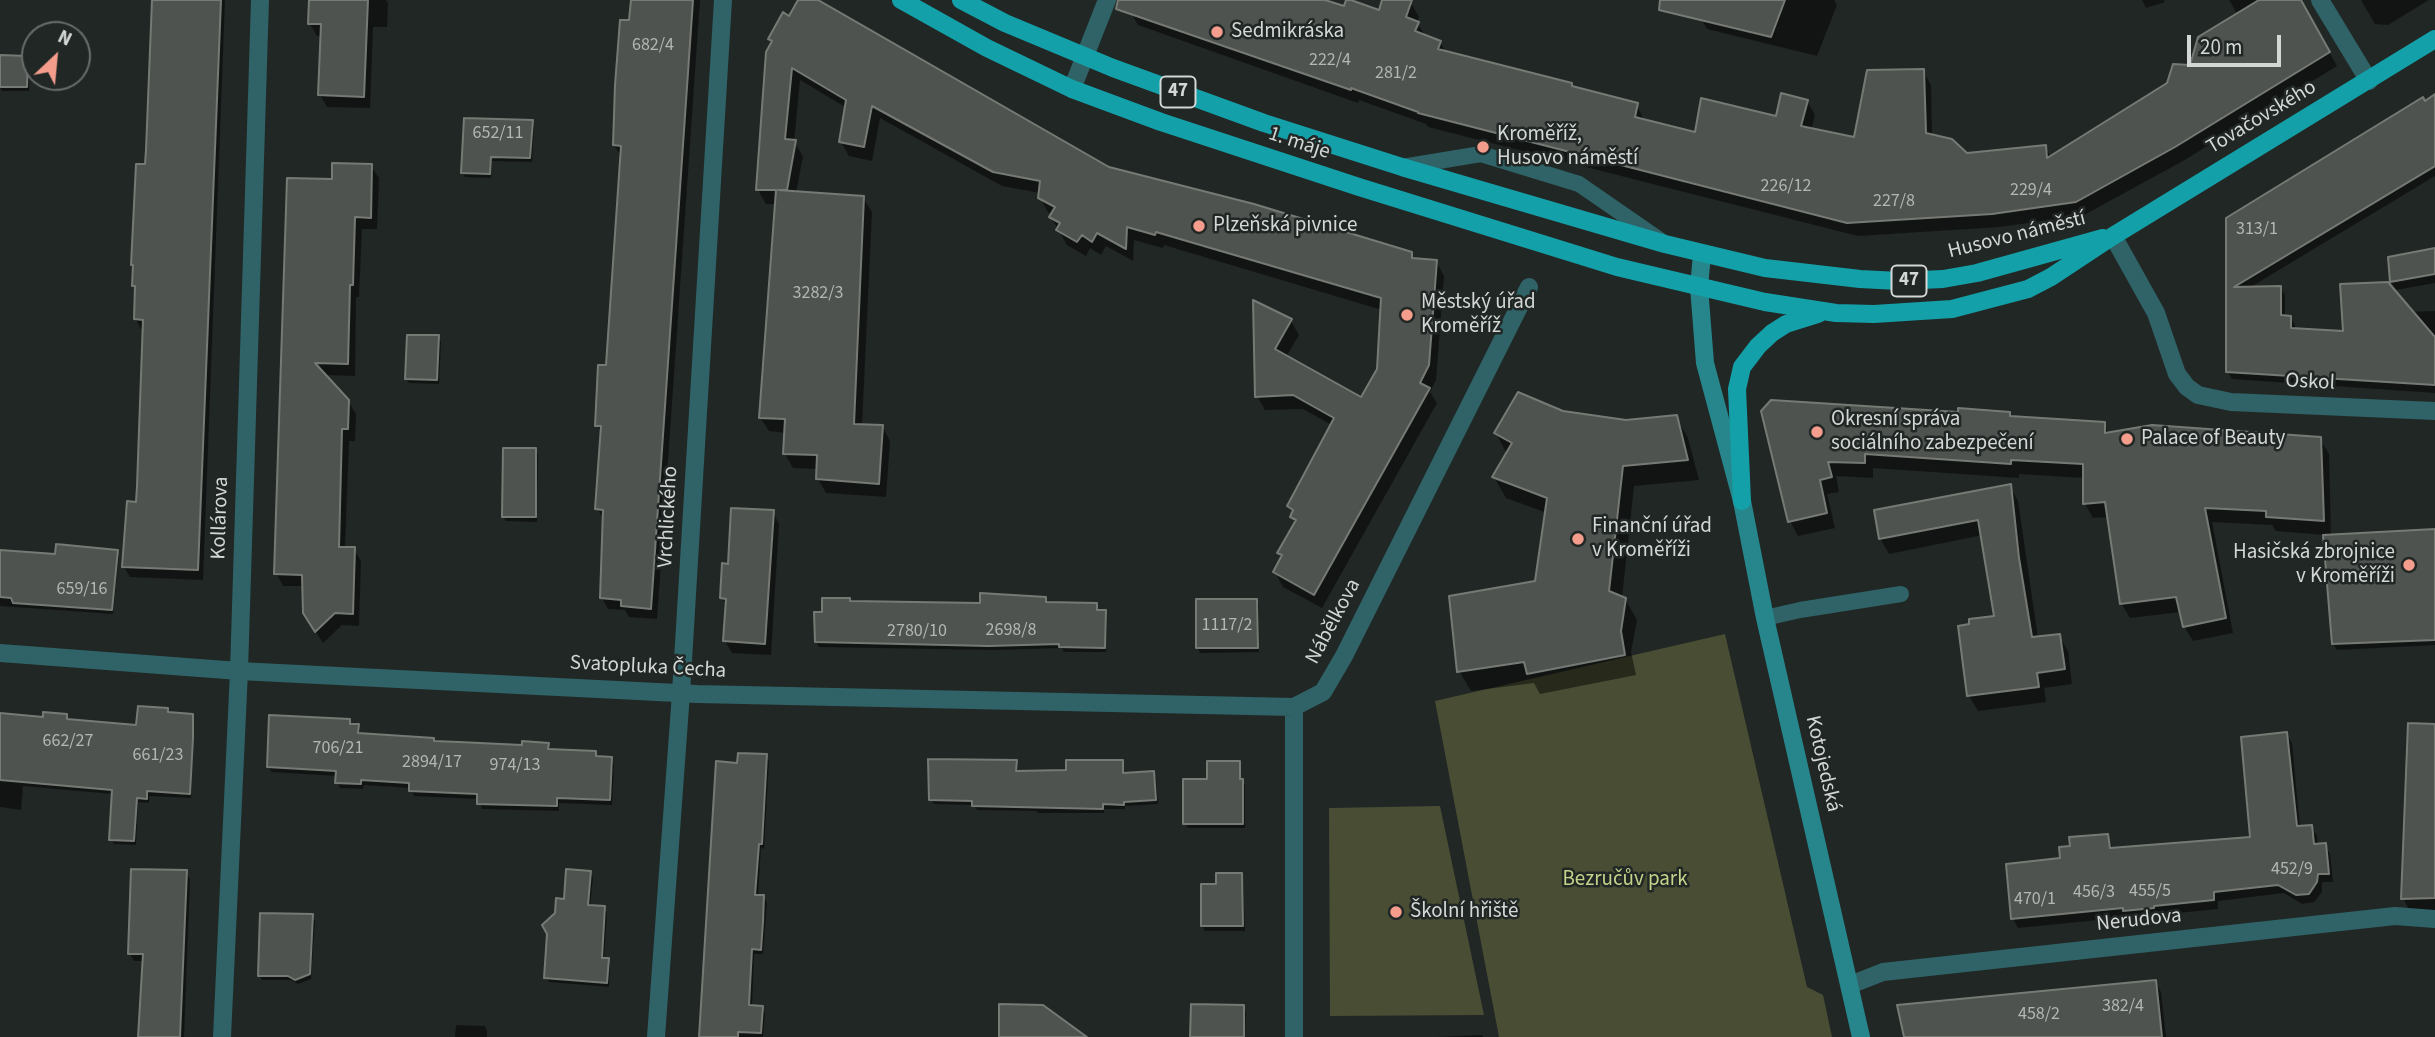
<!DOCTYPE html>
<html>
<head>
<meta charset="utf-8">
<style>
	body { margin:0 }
	#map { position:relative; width:2435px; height:1037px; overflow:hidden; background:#212725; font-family:"Source Sans 3",sans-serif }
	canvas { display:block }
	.north { position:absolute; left:21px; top:21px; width:70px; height:70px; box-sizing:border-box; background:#212725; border:2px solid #686d6c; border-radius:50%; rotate:26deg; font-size:19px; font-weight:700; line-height:28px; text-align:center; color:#d3d7d6 }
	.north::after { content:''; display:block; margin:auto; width:24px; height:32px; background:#f49d8c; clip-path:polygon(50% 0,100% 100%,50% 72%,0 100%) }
	.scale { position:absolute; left:2187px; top:35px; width:94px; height:32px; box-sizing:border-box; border:4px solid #d3d7d6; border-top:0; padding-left:9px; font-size:21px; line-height:24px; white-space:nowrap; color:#d3d7d6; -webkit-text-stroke:5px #212725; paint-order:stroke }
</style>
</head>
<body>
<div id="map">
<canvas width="2435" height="1037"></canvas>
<div class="north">N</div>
<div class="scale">20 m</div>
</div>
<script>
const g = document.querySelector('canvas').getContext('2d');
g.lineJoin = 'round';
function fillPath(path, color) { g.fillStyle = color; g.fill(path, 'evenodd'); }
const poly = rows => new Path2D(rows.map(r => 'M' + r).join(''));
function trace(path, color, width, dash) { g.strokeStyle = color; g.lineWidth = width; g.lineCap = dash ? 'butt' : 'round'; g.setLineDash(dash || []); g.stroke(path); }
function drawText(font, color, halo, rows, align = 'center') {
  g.font = font + ' "Source Sans 3",sans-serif'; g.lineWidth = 5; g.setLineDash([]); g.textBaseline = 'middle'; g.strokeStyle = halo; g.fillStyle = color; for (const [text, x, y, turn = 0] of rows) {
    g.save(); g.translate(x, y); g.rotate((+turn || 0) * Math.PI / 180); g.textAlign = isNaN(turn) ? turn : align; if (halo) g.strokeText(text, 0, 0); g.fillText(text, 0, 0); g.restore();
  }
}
fillPath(poly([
	[1725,634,1807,987,1823,995,1832,1037,1499,1037,1435,701],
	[1440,806,1484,1015,1330,1016,1329,808]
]), '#494d34');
fillPath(poly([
	[153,0,225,0,203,580,130,577,124,567,137,504,144,329,141,329,135,318,137,290,134,285,147,166],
	[311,0,386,0,388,3,387,27,373,27,370,108,327,107,320,95,322,36,317,36,310,24],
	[633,0,700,0,657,619,629,617,625,610,608,609,602,598,604,520,597,508,602,434,597,425,608,367,621,156,614,145],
	[800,0,814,0,1108,168,1411,254,1414,259,1436,261,1444,276,1436,380,1430,392,1437,403,1322,608,1283,587,1275,572,1282,558,1279,553,1296,524,1289,506,1332,425,1303,409,1265,410,1257,396,1255,303,1291,321,1299,335,1286,357,1362,399,1379,369,1382,310,1164,245,1163,248,1134,240,1133,261,1106,246,1101,255,1090,248,1086,256,1067,245,1051,217,1053,215,1048,212,1040,198,1040,193,1002,186,880,118,872,161,849,156,841,142,847,108,800,80,794,142,803,156,796,193,863,198,872,212,862,426,882,426,890,441,886,497,826,493,818,479,818,469,793,468,785,454,786,433,769,431,760,417,777,204,766,204,758,190,773,43,770,39,789,18],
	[1134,0,1307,0,1345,9,1380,12,1384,0,1402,0,1411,3,1419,17,1417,23,1426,37,1440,42,1446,53,1571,84,1574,89,1637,105,1644,121,1696,134,1777,118,1807,101,1815,115,1811,130,1856,139,1923,71,1931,85,1932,136,1966,155,2045,147,2051,158,2169,84,2191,67,2238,15,2229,0,2300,0,2337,66,2183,161,2084,215,2000,227,1858,236,1428,127,1426,124,1359,100,1358,103,1138,25,1130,11],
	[1708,0,1834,0,1837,5,1817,56,1707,29,1701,19],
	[2142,0,2164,0,2165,2,2146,8],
	[2361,0,2429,0,2388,25,2375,24],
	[0,57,27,58,30,63,29,91,2,91,0,87],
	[2435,96,2435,176,2249,288,2280,287,2285,295,2285,317,2290,317,2295,325,2295,330,2345,333,2344,314,2435,311,2435,393,2232,379,2228,372,2228,219],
	[532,122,534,127,532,162,492,161,491,178,465,177,462,172],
	[371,166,379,178,377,229,362,229,359,297,356,297,355,376,324,375,348,401,356,414,355,441,349,441,345,548,354,549,361,561,359,626,342,625,323,643,312,626,304,586,283,586,276,573,334,180],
	[2435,250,2435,283,2396,290,2391,282,2390,258],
	[438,337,441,342,439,384,409,383,406,378],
	[1763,411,2009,413,2012,418,2104,424,2109,434,2320,439,2329,454,2331,536,2435,531,2435,645,2337,650,2333,644,2325,535,2276,531,2272,525,2212,522,2233,633,2193,641,2184,626,2181,612,2130,618,2121,603,2109,517,2093,518,2085,504,2084,478,2019,474,2019,478,1873,468,1873,478,1836,476,1839,492,1827,494,1835,528,1798,536,1790,521],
	[1563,413,1626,421,1676,417,1688,438,1699,480,1634,486,1622,598,1625,599,1637,620,1631,652,1636,675,1540,694,1534,683,1471,691,1459,671,1536,582,1547,513,1506,498,1494,477,1507,454,1496,433],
	[535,450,538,454,537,522,506,521,503,517],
	[2010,486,2018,501,2038,638,2059,636,2068,651,2072,684,2044,688,2046,702,1978,711,1969,696,1960,627,1996,617,1983,535,1889,554,1880,538],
	[773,512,779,524,771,655,732,653,725,641,727,607,722,598,730,565],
	[0,550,5,552,56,556,116,552,119,557,113,614,0,606],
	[849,599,851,603,981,605,1045,599,1048,604,1096,604,1099,611,1105,612,1107,616,1106,652,1064,652,1062,648,993,650,819,647,816,642,824,614],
	[1256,600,1259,605,1259,652,1200,653,1198,648],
	[167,710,169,714,192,716,194,721,191,798,149,796,149,803,138,802,136,845,114,844,111,839,113,794,23,786,21,810,0,807,0,719,44,719,66,716,68,721,137,726],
	[349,721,352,725,358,726,361,735,433,740,435,743,523,747,548,745,551,751,595,753,598,758,611,759,614,764,612,805,559,803,559,811,482,809,479,799,414,796,411,788,364,785,363,789,340,788,337,782,337,776,272,772,268,767],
	[2435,726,2435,915,2412,915,2403,898],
	[2286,734,2292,743,2300,828,2311,827,2317,836,2318,845,2325,845,2330,854,2333,882,2322,882,2322,892,2314,902,2302,904,2284,893,2218,901,2218,909,2158,915,2158,916,2130,919,2129,917,2018,928,2013,919,2062,860,2107,835,2113,849,2252,838],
	[766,756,769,761,764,849,761,848,758,896,763,897,767,902,763,954,754,954,752,1007,762,1007,765,1013,763,1037,700,1037,739,765],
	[1016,761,1018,773,1068,772,1122,762,1125,774,1153,773,1156,778,1158,804,1125,806,1125,809,1104,809,1104,813,1038,813,1037,811,977,810,974,805,934,804,931,799],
	[1239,763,1241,767,1241,779,1245,785,1245,828,1188,828,1185,823,1209,780],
	[186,872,190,879,184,1037,139,1037,144,961,134,961,130,954],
	[590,872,593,877,590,907,604,908,607,913,604,960,607,960,610,965,609,987,549,982,546,978,557,914],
	[1241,875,1243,880,1245,931,1205,931,1202,926,1218,885],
	[312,916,315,921,311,979,298,984,291,980,262,980,260,975],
	[2155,982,2161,992,2166,1037,1906,1037],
	[1243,1007,1246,1012,1245,1037,1192,1037],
	[456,1025,485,1026,487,1031,487,1037,455,1037],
	[1482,1035,1483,1037,1437,1037]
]), '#0007');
const building = poly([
	[152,0,221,0,198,570,122,567,127,501,136,502,137,486,143,320,134,319,135,286,132,286,133,265,131,265,136,164,145,164,146,150,152,0],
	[309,0,368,0,364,97,318,95,321,24,308,24,309,0],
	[631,0,693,0,651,609,621,606,621,600,600,598,603,510,595,509,601,426,595,426,598,365,606,365,621,146,613,145,615,85,620,20,629,20,631,0],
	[798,0,818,0,1109,167,1254,204,1412,252,1412,258,1437,260,1429,365,1420,383,1430,388,1314,595,1273,572,1282,555,1277,553,1296,520,1290,517,1293,510,1287,506,1334,418,1293,395,1255,397,1253,300,1292,319,1275,349,1361,397,1377,369,1381,298,1156,232,1155,235,1127,227,1126,249,1097,233,1092,242,1082,235,1077,242,1056,230,1060,223,1049,217,1055,207,1038,198,1040,181,993,172,872,106,864,147,839,142,846,100,792,68,785,139,796,140,787,190,778,190,864,196,854,424,883,425,879,484,816,479,817,455,783,454,785,419,759,418,776,190,756,190,766,52,772,41,768,39,783,12,789,16,798,0],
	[1118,0,1325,0,1344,6,1346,0,1351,0,1379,10,1382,0,1412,0,1406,17,1419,22,1415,31,1441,41,1438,49,1572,83,1572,86,1638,103,1635,117,1695,132,1701,98,1776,116,1781,93,1808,100,1801,126,1854,137,1867,70,1924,69,1926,133,1952,139,1967,153,2046,145,2047,158,2167,83,2173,64,2190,65,2198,37,2259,0,2301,0,2330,52,2175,147,2076,202,1992,214,1847,223,1418,113,1418,112,1351,88,1351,90,1116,9,1118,0],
	[1660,0,1785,0,1771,37,1659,10,1660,0],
	[0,55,28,56,27,87,0,87,0,55],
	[2435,94,2435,166,2234,287,2281,286,2281,315,2291,316,2291,328,2343,331,2340,284,2388,282,2435,337,2435,385,2226,372,2226,218,2423,97,2425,101,2435,94],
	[464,118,533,120,530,158,491,157,490,174,461,173,464,118],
	[332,163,372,164,371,218,355,217,353,285,350,285,348,364,315,363,349,400,348,429,342,429,339,547,355,547,353,614,335,613,315,632,303,613,302,575,274,574,287,178,332,179,332,163],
	[2435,248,2435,274,2390,282,2388,257,2435,248],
	[407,335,439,335,437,380,405,379,407,335],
	[1518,392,1563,411,1626,420,1677,415,1688,460,1623,466,1609,591,1626,598,1621,631,1625,655,1527,674,1524,662,1457,672,1449,596,1535,581,1547,498,1492,477,1512,443,1494,433,1518,392],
	[1771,400,1958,412,1958,408,2010,412,2010,416,2105,422,2105,433,2152,425,2321,437,2324,521,2266,517,2266,511,2205,508,2226,618,2183,627,2176,597,2120,604,2105,502,2083,504,2083,464,2011,460,2011,464,1865,454,1865,463,1828,462,1832,477,1820,480,1827,513,1788,522,1761,411,1771,400],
	[503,448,536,448,536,517,502,517,503,448],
	[2011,484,2019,558,2032,637,2060,634,2065,669,2037,673,2039,687,1967,696,1958,626,1969,624,1969,619,1994,616,1978,520,1879,539,1874,510,2011,484],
	[731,508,774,510,765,644,723,641,726,599,720,598,722,563,728,564,731,508],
	[2435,529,2435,640,2332,644,2323,535,2435,529],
	[56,544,118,550,112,610,13,603,11,598,0,597,0,550,55,554,56,544],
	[980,593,1046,597,1046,602,1097,603,1097,610,1106,610,1105,648,1059,647,1059,644,989,646,815,642,814,612,822,612,822,598,850,598,850,601,980,603,980,593],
	[1196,599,1257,599,1258,648,1196,648,1196,599],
	[138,706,168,708,168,712,193,714,193,738,190,794,147,791,147,799,137,798,134,841,109,840,112,790,0,780,0,713,43,717,43,712,67,714,67,719,136,725,138,706],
	[269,715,350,719,350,724,359,724,358,733,434,738,434,741,459,742,522,745,522,741,549,743,548,749,596,751,596,756,612,757,610,800,557,798,557,806,477,804,477,794,409,791,409,783,361,780,361,784,335,783,336,771,267,767,269,715],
	[2408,723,2435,724,2435,898,2401,899,2408,723],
	[2287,732,2297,826,2312,825,2314,844,2326,843,2329,874,2318,874,2317,882,2309,894,2296,895,2278,885,2214,892,2214,900,2154,906,2154,908,2123,911,2123,908,2011,919,2006,864,2060,858,2059,847,2070,846,2069,837,2108,834,2110,848,2250,837,2241,737,2287,732],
	[738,753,767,754,762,844,759,844,755,895,764,895,763,922,761,950,752,949,749,1005,763,1006,761,1033,738,1032,738,1037,699,1037,716,761,737,763,738,753],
	[928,759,1017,760,1016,771,1066,770,1066,760,1123,760,1123,773,1154,771,1156,800,1124,802,1124,805,1103,804,1103,809,972,806,972,801,929,800,928,759],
	[1207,761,1240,761,1240,779,1243,779,1243,824,1183,824,1183,779,1207,779,1207,761],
	[131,869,187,870,180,1037,138,1037,143,954,128,954,131,869],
	[566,869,591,871,588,905,605,906,602,958,609,958,607,983,544,978,547,934,542,925,555,913,556,898,564,899,566,869],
	[1216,873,1242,873,1243,926,1201,926,1201,884,1216,884,1216,873],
	[260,913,313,914,310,974,295,980,288,976,258,976,260,913],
	[2156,980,2162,1037,1904,1037,1897,1005,2156,980],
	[999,1004,1043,1005,1087,1037,999,1037,999,1004],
	[1191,1004,1244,1005,1244,1037,1190,1037,1191,1004]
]);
fillPath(building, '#4f534f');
trace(building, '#757a75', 2);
trace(poly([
	[1402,167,1481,154,1579,184,1660,240],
	[1765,618,1800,610,1901,594]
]), '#2f6367', 16);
trace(poly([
	[2320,0,2369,81],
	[1072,89,1107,0],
	[2113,236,2156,313,2177,374,2187,387,2198,395,2231,402,2435,411],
	[0,653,239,671,697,694,1294,707,1323,692,1344,656,1529,287],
	[1850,985,1883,972,2395,916,2435,919],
	[222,1037,239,671,260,0],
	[656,1037,681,693,723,0],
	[1294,1037,1294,707]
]), '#2f6367', 18);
trace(poly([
	[1702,254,1699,287,1705,363,1742,501,1765,618,1861,1037]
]), '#27868c', 18);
trace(poly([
	[901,0,987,48,1072,89,1161,122,1359,187,1617,267,1765,302,1836,313,1874,314,1952,309,2028,289,2051,277,2113,236,2435,39],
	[961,0,1005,23,1113,68,1264,123,1402,167,1665,244,1765,268,1860,279,1899,281,1943,279,1977,273,2103,238],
	[1742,501,1737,389,1742,367,1758,346,1772,333,1786,324,1818,314]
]), '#14a0a8', 18);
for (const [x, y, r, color] of [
	[1217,32,7,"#f49d8c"],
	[1483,147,7,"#f49d8c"],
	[1199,226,7,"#f49d8c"],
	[1407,315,7,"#f49d8c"],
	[1817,432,7,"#f49d8c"],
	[2127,439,7,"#f49d8c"],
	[1578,539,7,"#f49d8c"],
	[2409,565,7,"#f49d8c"],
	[1396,912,7,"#f49d8c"]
]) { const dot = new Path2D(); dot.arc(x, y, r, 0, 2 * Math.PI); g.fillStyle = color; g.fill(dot); trace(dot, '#212725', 2.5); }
drawText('18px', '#b2b6b4', null, [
	["682/4",653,46],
	["222/4",1330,61],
	["281/2",1396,74],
	["652/11",498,134],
	["226/12",1786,187],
	["229/4",2031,191],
	["227/8",1894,202],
	["313/1",2257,230],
	["3282/3",818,294],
	["659/16",82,590],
	["1117/2",1227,626],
	["2698/8",1011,631],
	["2780/10",917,632],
	["662/27",68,742],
	["706/21",338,749],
	["661/23",158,756],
	["2894/17",432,763],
	["974/13",515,766],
	["452/9",2292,870],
	["455/5",2150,892],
	["456/3",2094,893],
	["470/1",2035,900],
	["382/4",2123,1007],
	["458/2",2039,1015]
]);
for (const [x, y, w] of [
	[1178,92,35],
	[1909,281,35]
]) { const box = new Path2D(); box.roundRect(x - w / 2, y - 15.5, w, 31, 5); g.fillStyle = '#212725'; g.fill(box); trace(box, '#d3d7d6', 2); }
drawText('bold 19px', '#d3d7d6', null, [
	["47",1178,92],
	["47",1909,281]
]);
drawText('21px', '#d3d7d6', '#212725', [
	["Sedmikráska",1231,32],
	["Kroměříž,",1497,135],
	["Husovo náměstí",1497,159],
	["Plzeňská pivnice",1213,226],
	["Městský úřad",1421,303],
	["Kroměříž",1421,327],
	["Okresní správa",1831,420],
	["sociálního zabezpečení",1831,444],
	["Palace of Beauty",2141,439],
	["Finanční úřad",1592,527],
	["v Kroměříži",1592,551],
	["Hasičská zbrojnice",2395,553,"right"],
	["v Kroměříži",2395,577,"right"],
	["Školní hřiště",1410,912]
], 'left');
drawText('21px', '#d3d7d6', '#212725', [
	["Tovačovského",2262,118,-31],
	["1. máje",1299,144,18],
	["Husovo náměstí",2017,236,-14],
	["Oskol",2310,383,3],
	["Vrchlického",669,517,-87],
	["Kollárova",221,518,-88],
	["Nábělkova",1334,622,-62],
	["Svatopluka Čecha",648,668,3],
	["Kotojedská",1822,764,77],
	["Nerudova",2139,921,-6]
]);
drawText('21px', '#c5d28a', '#212725', [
	["Bezručův park",1625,880]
]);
</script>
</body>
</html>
